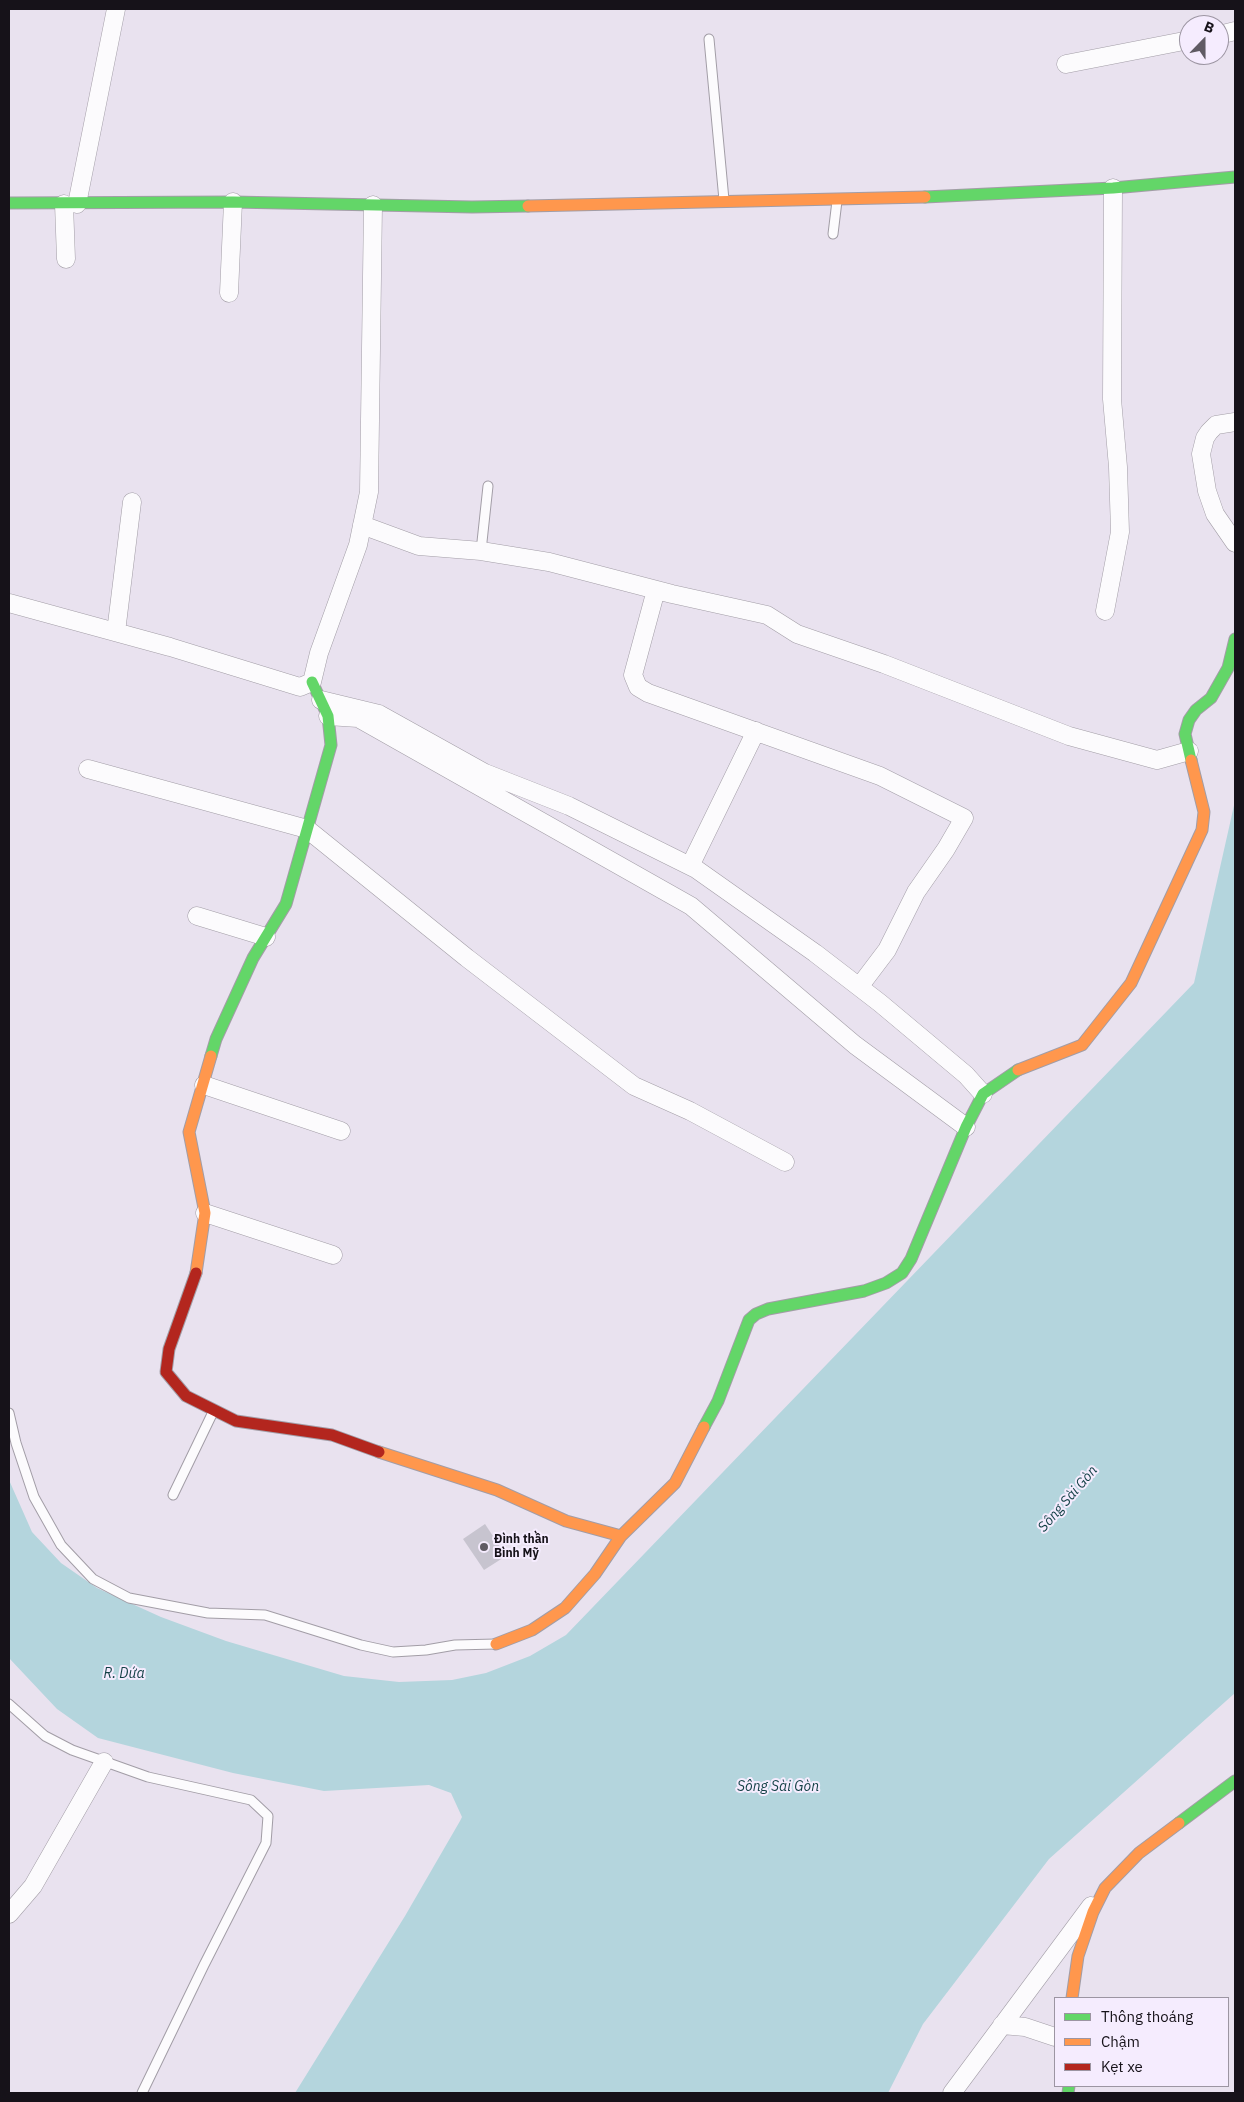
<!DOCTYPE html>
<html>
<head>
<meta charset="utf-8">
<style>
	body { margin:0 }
	#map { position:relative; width:1244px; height:2102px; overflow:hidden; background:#e9e2ef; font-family:"IBM Plex Sans",sans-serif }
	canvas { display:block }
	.frame { position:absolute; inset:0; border:10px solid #161219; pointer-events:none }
	.legend { position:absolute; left:1054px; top:1997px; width:175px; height:90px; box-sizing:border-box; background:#f5ecfe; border:1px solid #9c95a2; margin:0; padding:6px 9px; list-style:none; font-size:15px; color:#161219 }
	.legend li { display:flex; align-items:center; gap:10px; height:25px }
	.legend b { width:25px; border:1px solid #9c95a2 }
	.north { position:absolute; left:1179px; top:15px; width:50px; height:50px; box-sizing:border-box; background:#f5ecfe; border:1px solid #9c95a2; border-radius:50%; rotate:22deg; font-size:14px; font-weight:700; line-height:20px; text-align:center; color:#161219 }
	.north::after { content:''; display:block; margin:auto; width:18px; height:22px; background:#605b64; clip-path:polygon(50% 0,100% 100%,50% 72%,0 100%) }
</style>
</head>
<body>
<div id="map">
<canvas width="1244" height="2102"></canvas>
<div class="frame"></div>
<ul class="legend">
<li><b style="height:6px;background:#63d668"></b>Thông thoáng</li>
<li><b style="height:6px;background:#ff974d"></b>Chậm</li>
<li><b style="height:6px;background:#b3261e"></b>Kẹt xe</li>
</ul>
<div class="north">B</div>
</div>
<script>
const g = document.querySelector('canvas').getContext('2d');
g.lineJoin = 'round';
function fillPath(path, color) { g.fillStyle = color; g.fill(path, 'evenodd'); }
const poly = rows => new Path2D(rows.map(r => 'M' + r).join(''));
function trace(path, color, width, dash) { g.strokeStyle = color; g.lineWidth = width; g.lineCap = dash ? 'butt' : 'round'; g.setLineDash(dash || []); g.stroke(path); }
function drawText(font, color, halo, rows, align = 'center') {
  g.font = font + ' "IBM Plex Sans",sans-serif'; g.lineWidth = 4; g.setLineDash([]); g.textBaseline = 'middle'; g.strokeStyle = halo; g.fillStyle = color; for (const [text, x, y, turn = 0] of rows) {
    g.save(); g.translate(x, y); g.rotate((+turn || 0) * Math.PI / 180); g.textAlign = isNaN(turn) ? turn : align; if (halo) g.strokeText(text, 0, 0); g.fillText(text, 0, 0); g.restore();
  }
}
fillPath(poly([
	[1235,801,1235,1693,1049,1859,923,2024,888,2093,295,2093,405,1916,460,1821,462,1817,451,1793,429,1785,324,1791,233,1773,98,1738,57,1709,9,1658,9,1480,32,1532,61,1563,97,1588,161,1617,226,1641,344,1676,399,1682,452,1680,486,1673,530,1656,566,1635,1194,983]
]), '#b4d5dd');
fillPath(poly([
	[485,1524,506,1556,484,1570,463,1539]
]), '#c7c4cf');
const lane = poly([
	[709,39,724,200],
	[833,234,837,201],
	[481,551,488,486],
	[9,1413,16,1443,34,1497,61,1545,93,1579,129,1598,208,1613,265,1615,361,1645,393,1652,426,1650,455,1645,496,1644],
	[173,1495,214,1410],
	[9,1704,45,1736,72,1750,148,1777,251,1800,268,1816,266,1843,204,1965,142,2093]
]);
const street = poly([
	[1219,35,1235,31],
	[1066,64,1189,40],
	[64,204,66,259],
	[77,204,116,9],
	[229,293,233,202],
	[1235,422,1216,425,1209,432,1205,438,1201,454,1207,491,1215,514,1235,543],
	[362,525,419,546,481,551,549,562,672,594,767,615,797,634,884,664,1069,736,1157,760,1189,751],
	[656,590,633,675,638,687,648,693,880,776,964,818,946,849,916,892,887,950,859,987],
	[9,603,170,647,300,687,312,682,319,653,358,545,369,492,373,205],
	[1105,611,1120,532,1118,467,1112,399,1113,188],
	[116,632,132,502],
	[321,700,379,714,485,773,569,806,696,869,815,953,880,1003,966,1075,983,1094],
	[328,716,358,718,691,906,855,1045,966,1127],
	[88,769,307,829,467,958,634,1086,690,1111,785,1162],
	[690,866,756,731],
	[197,916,266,937],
	[204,1085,341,1131],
	[205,1213,333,1255],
	[9,1914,33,1886,104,1762],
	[1002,2025,1025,2027,1055,2037],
	[952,2093,1091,1906]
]);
const fast = poly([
	[925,197,1113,188,1235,177],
	[9,203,233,202,472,207,528,206],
	[1191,760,1185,734,1189,720,1196,710,1211,698,1228,668,1235,639],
	[211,1056,216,1039,253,958,286,904,331,745,328,716,312,682],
	[704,1427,718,1401,749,1320,756,1314,768,1309,864,1291,886,1283,902,1273,911,1259,966,1127,983,1094,1018,1070],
	[1179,1823,1235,1781],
	[1068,2093,1069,2086]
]);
const slow = poly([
	[528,206,925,197],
	[1018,1070,1082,1045,1131,983,1202,830,1204,812,1191,760],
	[196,1273,205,1213,189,1132,211,1056],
	[379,1452,497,1490,566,1521,621,1536],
	[496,1644,532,1630,565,1608,595,1574,621,1536,675,1483,704,1427],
	[1072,1998,1078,1956,1093,1912,1105,1888,1139,1853,1179,1823]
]);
const jam = poly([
	[196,1273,169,1349,166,1372,186,1396,236,1421,332,1435,379,1452]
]);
trace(lane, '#a29da6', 11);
trace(street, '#a29da6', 19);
trace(fast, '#a29da6', 13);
trace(slow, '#a29da6', 13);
trace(jam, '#a29da6', 13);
trace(lane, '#fcfbfd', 9);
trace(street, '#fcfbfd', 18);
trace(fast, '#63d668', 11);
trace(slow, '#ff974d', 11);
trace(jam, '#b3261e', 11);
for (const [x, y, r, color] of [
	[484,1547,5,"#605b64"]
]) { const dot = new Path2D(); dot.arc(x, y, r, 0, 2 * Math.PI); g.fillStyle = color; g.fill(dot); trace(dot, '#f5ecfe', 2); }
drawText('bold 12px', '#161219', '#f5ecfe', [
	["Đình thần",494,1540],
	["Bình Mỹ",494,1554]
], 'left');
drawText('italic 14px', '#113f44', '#f5ecfe', [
	["Sông Sài Gòn",1068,1499,-49],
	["R. Dứa",124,1674],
	["Sông Sài Gòn",778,1787]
]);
</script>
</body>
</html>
